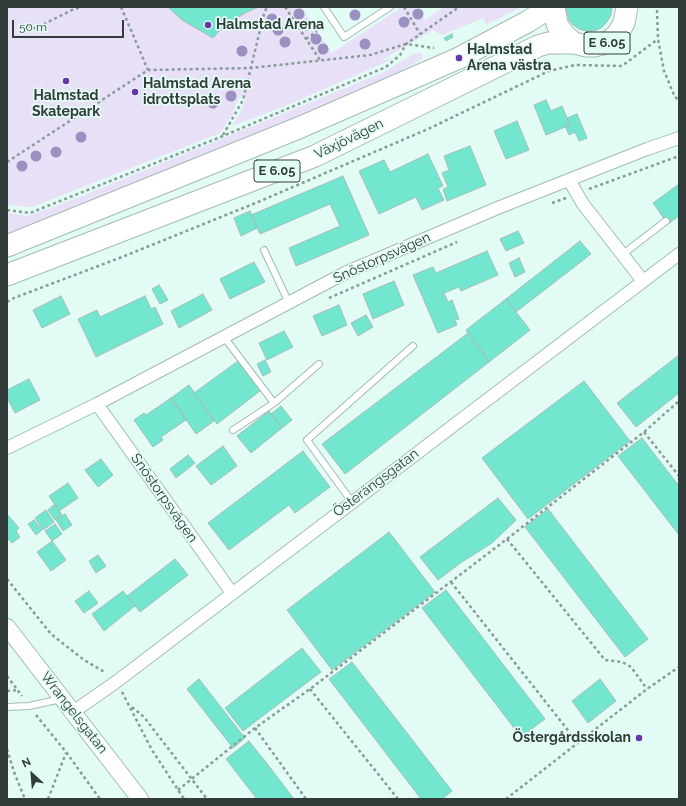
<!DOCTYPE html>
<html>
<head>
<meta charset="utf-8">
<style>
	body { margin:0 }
	#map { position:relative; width:686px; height:806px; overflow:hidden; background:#e3fbf5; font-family:Raleway,sans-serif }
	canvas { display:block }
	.frame { position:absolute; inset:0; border:8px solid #323c3a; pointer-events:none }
	.north { position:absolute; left:12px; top:754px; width:40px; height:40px; -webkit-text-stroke:3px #e3fbf5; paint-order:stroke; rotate:334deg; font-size:11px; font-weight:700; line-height:16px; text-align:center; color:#323c3a }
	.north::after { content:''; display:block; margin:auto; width:14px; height:18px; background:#323c3a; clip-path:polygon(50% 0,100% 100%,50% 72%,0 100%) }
	.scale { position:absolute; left:12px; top:20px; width:112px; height:18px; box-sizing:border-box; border:2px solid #323c3a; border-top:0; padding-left:5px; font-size:12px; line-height:14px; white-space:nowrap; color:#323c3a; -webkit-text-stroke:3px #e3fbf5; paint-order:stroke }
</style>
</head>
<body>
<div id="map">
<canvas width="686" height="806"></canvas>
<div class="frame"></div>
<div class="north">N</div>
<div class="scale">50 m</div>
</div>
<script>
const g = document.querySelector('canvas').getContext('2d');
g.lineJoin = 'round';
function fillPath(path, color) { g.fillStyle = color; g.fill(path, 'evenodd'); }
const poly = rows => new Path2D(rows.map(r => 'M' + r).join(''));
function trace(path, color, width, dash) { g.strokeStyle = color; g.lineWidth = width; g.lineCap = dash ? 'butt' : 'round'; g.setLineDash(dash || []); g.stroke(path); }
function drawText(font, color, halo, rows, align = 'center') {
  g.font = font + ' Raleway,sans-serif'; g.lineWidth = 3.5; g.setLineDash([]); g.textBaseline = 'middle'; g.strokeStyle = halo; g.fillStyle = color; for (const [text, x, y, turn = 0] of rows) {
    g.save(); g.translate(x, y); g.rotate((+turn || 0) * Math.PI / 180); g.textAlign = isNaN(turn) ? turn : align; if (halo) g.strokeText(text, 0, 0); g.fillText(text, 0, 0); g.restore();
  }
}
fillPath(poly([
	[7,7,301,7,332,53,402,7,415,7,425,20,444,7,522,7,486,25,483,18,442,35,433,30,382,60,392,59,368,70,283,107,232,126,241,111,246,96,239,98,232,115,220,133,32,207,7,205],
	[415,53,421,53,423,58,399,73,271,131,7,235,7,213,28,216,82,196,382,73]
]), '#e7e0f6');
const building = poly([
	[168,7,258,7,245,13,233,20,221,29,213,38,182,20,168,7],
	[566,7,612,7,612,8,611,15,607,22,601,28,594,31,586,31,579,29,573,25,569,20,566,7],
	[452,34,453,37,446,41,444,38,452,34],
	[546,100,551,111,562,106,570,125,546,135,534,105,546,100],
	[577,114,587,138,579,141,575,132,569,135,565,126,570,125,567,118,577,114],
	[517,121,529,150,506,159,494,131,517,121],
	[470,146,486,185,447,201,443,189,448,187,442,173,449,170,444,156,470,146],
	[428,154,443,186,438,188,444,200,422,210,416,197,379,214,359,171,384,160,390,172,428,154],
	[343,176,369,235,296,266,289,248,340,226,330,204,260,234,251,215,343,176],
	[679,184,679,216,668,224,653,203,679,184],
	[250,211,257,228,241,236,234,218,250,211],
	[518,231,524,243,506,251,500,239,518,231],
	[580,241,591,254,516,312,506,299,580,241],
	[487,251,498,275,461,291,459,287,444,293,448,302,452,300,459,319,455,320,457,325,438,333,413,275,433,267,436,273,487,251],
	[519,258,525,272,515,277,509,263,519,258],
	[254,262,265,282,230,299,220,279,254,262],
	[394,281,404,305,373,319,363,294,394,281],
	[159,285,168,300,160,304,152,289,159,285],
	[203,294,212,310,179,328,171,311,203,294],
	[61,296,70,314,42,328,33,310,61,296],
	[145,296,151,309,155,307,163,324,96,357,78,319,97,310,100,317,145,296],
	[506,299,530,330,489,362,466,330,506,299],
	[339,305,347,325,322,336,313,316,339,305],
	[366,315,373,327,358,336,351,323,366,315],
	[284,331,293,347,267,360,259,343,284,331],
	[468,333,489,362,345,474,322,444,468,333],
	[679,355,679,393,636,427,617,403,679,355],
	[265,360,271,372,263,376,257,364,265,360],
	[238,361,260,391,217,424,194,393,238,361],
	[29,379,40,400,15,413,7,398,7,390,29,379],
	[584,381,630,441,528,519,482,458,584,381],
	[189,385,214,421,196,434,171,398,189,385],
	[171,398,186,420,161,437,163,440,153,447,134,420,144,413,146,415,171,398],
	[281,406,292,420,282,428,271,414,281,406],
	[269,411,282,428,251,453,237,436,269,411],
	[642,438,679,486,679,535,618,456,642,438],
	[223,446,237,466,211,485,196,466,223,446],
	[303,451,330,487,295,513,289,505,229,550,208,523,303,451],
	[188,455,195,463,176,478,170,469,188,455],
	[101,459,113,475,98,487,85,470,101,459],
	[68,483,78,498,59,511,49,496,68,483],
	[498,498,516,520,492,543,459,564,438,580,420,557,498,498],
	[55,504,62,515,55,520,48,510,55,504],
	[548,509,648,639,625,657,525,527,548,509],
	[46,510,54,522,43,530,35,518,46,510],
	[7,514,19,528,16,531,20,537,12,543,7,538,7,514],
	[65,514,72,525,63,531,56,520,65,514],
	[34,520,42,530,36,535,28,524,34,520],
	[55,524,62,534,52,541,45,531,55,524],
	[389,532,435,592,332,670,287,610,389,532],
	[52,541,66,560,51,571,37,552,52,541],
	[98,555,106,566,96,573,89,561,98,555],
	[175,559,188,575,140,612,127,596,175,559],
	[446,590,545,719,521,737,422,608,446,590],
	[89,591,98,603,84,613,75,601,89,591],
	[123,591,135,606,104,631,92,614,123,591],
	[302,648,321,672,243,731,225,708,302,648],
	[352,662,452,791,442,799,421,799,329,679,352,662],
	[199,679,245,738,233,748,187,689,199,679],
	[600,679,616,701,588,723,572,701,600,679],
	[249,741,268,765,294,799,257,799,226,759,249,741]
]);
fillPath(building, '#72e6ce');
trace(building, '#a6bdb7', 1);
const lane = poly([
	[324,7,344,37,390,7],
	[264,250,289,303],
	[623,254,666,221],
	[224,337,274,403,233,430],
	[274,403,319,364],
	[352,502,307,440,413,346],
	[7,707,29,706,61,699]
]);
const street = poly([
	[569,180,583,204,643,281],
	[97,404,232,593],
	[7,448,97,404,347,272,500,207,647,149,679,138],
	[73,712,116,682,679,254]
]);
const secondary = poly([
	[7,627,140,799]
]);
const highway = poly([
	[554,7,557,24,564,35,574,43,587,46,594,46,607,43,617,35,624,23,627,7],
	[7,246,301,127,459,58,527,22,551,7],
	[7,275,315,156,538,46,548,43,574,43]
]);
trace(lane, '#a3bbb5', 8);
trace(street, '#a3bbb5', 14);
trace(secondary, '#a3bbb5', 18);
trace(highway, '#a3bbb5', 23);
trace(poly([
	[121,7,148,70],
	[285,7,320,60],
	[404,7,420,34],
	[657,10,658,39,664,71,675,97,679,100],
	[28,25,30,28,36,28,72,10,81,7],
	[306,39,317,31],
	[223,135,243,100,264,14,267,7],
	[7,162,148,70,251,68,370,55,406,44,434,48],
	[589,189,679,156],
	[552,203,566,198],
	[7,210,30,213,223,136,386,67,400,55,406,44,459,7],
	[329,298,457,242],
	[7,302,14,298,122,257,258,202,428,129,549,71,575,65,622,66,658,39],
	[644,432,679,476],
	[507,539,605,660,622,662,631,667,647,689],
	[7,579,51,634,84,660,106,673],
	[451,582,578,743],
	[7,676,22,696],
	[310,689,398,799],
	[7,691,18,690],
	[122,692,152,750,184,799],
	[132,707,144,717,207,799],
	[36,715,66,752,100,799],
	[255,728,306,799],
	[7,749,14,772,25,799],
	[178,790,255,728,310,689,507,539,644,432,679,401],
	[48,799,66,753],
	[506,799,647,689,679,667]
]), '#8a9b97', 2.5, [3, 3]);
trace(lane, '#fff', 6);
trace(street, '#fff', 12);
trace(secondary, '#fff', 16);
trace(highway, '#fff', 21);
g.fillStyle = '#9a91c0';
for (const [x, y] of [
	[299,14],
	[418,14],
	[355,15],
	[272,19],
	[404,22],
	[306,25],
	[278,30],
	[316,39],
	[285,42],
	[365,44],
	[323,49],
	[242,51],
	[231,96],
	[213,103],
	[81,137],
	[56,152],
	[36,156],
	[22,166]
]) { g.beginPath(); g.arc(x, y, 5.5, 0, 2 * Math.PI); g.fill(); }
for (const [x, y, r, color] of [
	[208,25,4,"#6834ab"],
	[459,58,4,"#6834ab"],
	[66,81,4,"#6834ab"],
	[135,92,4,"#6834ab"],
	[639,738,4,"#6834ab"]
]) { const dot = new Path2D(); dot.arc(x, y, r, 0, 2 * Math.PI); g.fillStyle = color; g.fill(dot); trace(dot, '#e3fbf5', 1.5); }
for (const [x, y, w] of [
	[607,43,46],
	[277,171,46]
]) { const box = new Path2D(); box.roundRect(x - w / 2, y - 11, w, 22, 3); g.fillStyle = '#e3fbf5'; g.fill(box); trace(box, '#323c3a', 1); }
drawText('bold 13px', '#323c3a', null, [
	["E 6.05",607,43],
	["E 6.05",277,171]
]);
drawText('bold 14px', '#323c3a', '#e3fbf5', [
	["Halmstad Arena",216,25],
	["Halmstad",467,50],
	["Arena västra",467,66],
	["Halmstad Arena",143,84],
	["idrottsplats",143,100],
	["Halmstad",66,96,"center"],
	["Skatepark",66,112,"center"],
	["Östergårdsskolan",631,738,"right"]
], 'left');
drawText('14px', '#323c3a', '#e3fbf5', [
	["Växjövägen",349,139,-26],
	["Snöstorpsvägen",382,258,-24],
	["Österängsgatan",376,483,-37],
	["Snöstorpsvägen",164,498,55],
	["Wrangelsgatan",74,713,52]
]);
</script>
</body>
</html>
